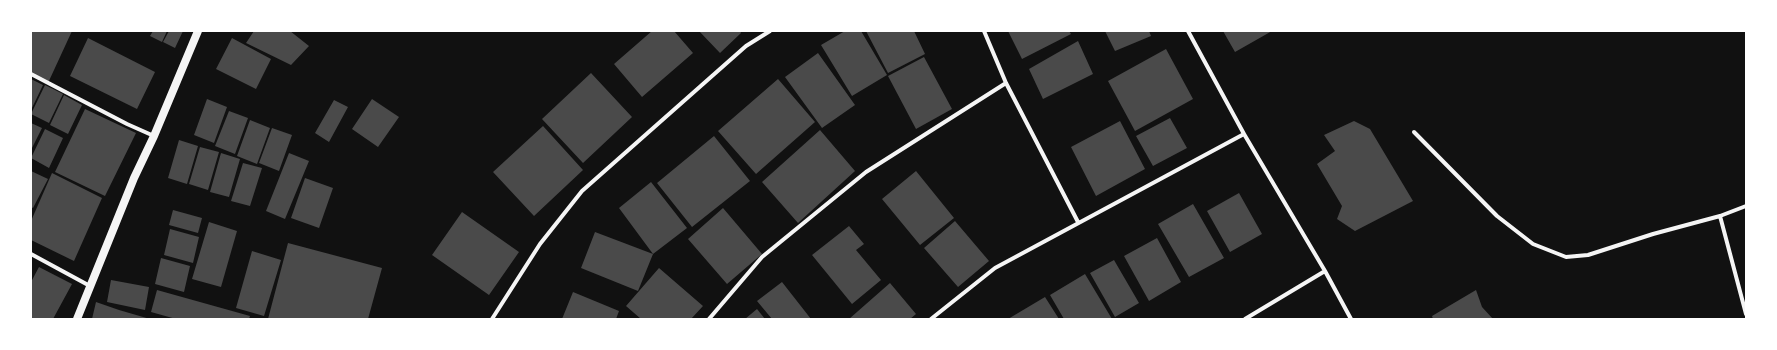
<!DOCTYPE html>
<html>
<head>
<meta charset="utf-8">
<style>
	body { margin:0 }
	#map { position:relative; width:1777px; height:350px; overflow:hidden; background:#111; font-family:Quicksand,sans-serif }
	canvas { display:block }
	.frame { position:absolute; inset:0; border:32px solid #fff; pointer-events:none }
</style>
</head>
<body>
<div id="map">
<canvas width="1777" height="350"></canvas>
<div class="frame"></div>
</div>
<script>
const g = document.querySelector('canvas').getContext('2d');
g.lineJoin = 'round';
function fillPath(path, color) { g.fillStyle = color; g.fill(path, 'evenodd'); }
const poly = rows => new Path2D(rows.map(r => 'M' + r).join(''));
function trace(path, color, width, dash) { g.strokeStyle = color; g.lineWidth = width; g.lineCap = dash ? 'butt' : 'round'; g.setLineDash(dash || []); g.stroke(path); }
fillPath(poly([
	[31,31,72,31,48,83,31,74],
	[153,31,167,31,162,42,150,36],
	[169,31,183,31,175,48,163,42],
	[254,31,290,31,309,46,291,65,246,43],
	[652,31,674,31,693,53,642,97,614,64],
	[699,31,740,31,741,33,720,53],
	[845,31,861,31,887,75,852,96,821,45],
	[866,31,914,31,925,54,888,73],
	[1008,31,1069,31,1071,34,1022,59],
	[1105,31,1149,31,1151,36,1115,51],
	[1223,31,1272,31,1235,52],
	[88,38,155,72,137,109,70,76],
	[232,38,271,59,256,89,216,69],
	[1078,41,1093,74,1043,99,1029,69],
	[1166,49,1193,99,1135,131,1108,81],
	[818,53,855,105,822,128,785,77],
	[924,57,952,109,916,129,888,76],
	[591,73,632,117,583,163,542,119],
	[31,79,43,85,31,110],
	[778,79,815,122,756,174,718,131],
	[45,85,63,94,49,123,31,114],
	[64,95,82,105,68,134,50,125],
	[207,99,227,107,214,143,194,135],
	[372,99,399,117,378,147,352,129],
	[334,100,348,107,329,142,315,133],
	[85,109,136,133,105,196,55,172],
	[229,111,248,118,235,154,215,146],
	[1170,118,1187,148,1153,166,1136,136],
	[250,120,270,128,257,164,237,156],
	[1120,121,1145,169,1096,196,1071,147],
	[1354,121,1370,129,1413,201,1355,231,1337,219,1342,206,1317,164,1335,151,1324,135],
	[31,123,42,128,31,150],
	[543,126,583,170,534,216,493,172],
	[272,128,292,135,279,171,259,163],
	[45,129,63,138,49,168,31,158],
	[820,130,855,171,798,223,762,182],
	[714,136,750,181,692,227,657,183],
	[179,140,198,146,187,184,168,178],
	[200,147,219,152,208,190,189,184],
	[221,153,240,159,229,197,210,192],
	[289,153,309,161,285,219,266,211],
	[243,163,262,168,250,206,231,201],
	[31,171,48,179,33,208,31,207],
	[916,171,954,218,920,245,882,199],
	[52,173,102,198,74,261,31,240,31,221],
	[305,178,333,188,319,228,291,218],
	[651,182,687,228,653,254,619,208],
	[1239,193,1262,234,1230,252,1207,211],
	[1193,204,1224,258,1189,277,1158,224],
	[723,208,762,254,727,284,688,239],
	[173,210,202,218,198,233,169,225],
	[462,212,519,252,489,295,432,255],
	[955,221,989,261,958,287,924,248],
	[209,222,237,231,221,287,192,279],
	[849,226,864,244,856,250,881,280,852,304,812,255],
	[170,229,199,237,193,263,164,255],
	[595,232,653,254,638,291,581,268],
	[1157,238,1181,282,1149,301,1124,256],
	[288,243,382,268,368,319,268,319],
	[252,251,281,260,264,316,236,308],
	[161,258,190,266,184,292,155,284],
	[1114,260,1139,303,1115,317,1090,273],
	[39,267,72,284,53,319,31,319,31,282],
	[659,268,703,306,691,319,641,319,626,306],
	[1085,274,1112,319,1064,319,1050,295],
	[111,280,149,287,145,310,107,302],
	[782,282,811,319,772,319,757,301],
	[890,283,916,314,910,319,849,319],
	[157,290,250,316,249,319,176,319,151,312],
	[1476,290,1482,307,1493,319,1433,319,1432,316],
	[573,292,619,311,616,319,562,319],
	[1045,297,1059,319,1008,319],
	[96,302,119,310,150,319,92,319],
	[757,309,765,319,745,319]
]), '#4a4a4a');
trace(poly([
	[984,31,1006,83,1078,222],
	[1188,31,1244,134,1325,271,1351,319],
	[31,74,127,124,154,136],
	[1414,132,1497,216,1533,244,1566,257,1588,255,1653,234,1720,216,1746,206],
	[1720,216,1746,314],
	[31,254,90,286],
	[492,319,540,244,582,191,746,46,770,31],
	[709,319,762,257,866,172,1006,83],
	[931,319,995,268,1244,134],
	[1245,319,1325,271]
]), '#f5f5f5', 4);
trace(poly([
	[77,319,134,178,154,136,198,31]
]), '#f5f5f5', 8);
</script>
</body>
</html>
